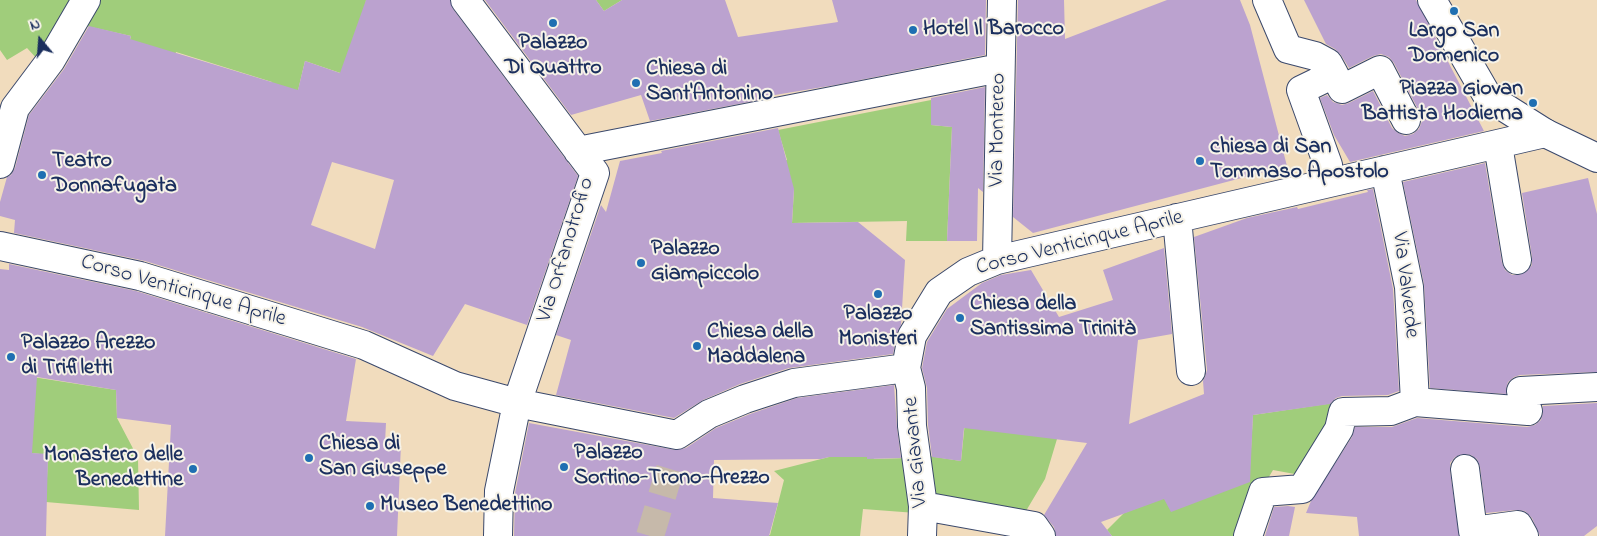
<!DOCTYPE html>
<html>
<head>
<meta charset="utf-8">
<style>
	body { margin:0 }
	#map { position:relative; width:1597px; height:536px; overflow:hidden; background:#f1dcbd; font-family:"Indie Flower",sans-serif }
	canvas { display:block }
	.north { position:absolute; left:15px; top:15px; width:50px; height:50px; -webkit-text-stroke:4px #f7f3e8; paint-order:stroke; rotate:342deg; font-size:14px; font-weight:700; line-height:20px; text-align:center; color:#1b2f5e }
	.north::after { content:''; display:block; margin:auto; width:18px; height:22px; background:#1b2f5e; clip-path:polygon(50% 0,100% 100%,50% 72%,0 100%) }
</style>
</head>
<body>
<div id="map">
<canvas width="1597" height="536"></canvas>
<div class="north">N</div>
</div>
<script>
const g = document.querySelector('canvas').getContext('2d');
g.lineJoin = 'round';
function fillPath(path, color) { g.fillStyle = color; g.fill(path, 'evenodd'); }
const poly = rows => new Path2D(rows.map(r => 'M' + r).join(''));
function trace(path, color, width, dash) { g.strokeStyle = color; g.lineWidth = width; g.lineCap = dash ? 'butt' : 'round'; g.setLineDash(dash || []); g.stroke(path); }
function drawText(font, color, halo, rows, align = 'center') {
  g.font = font + ' "Indie Flower",sans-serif'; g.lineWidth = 4; g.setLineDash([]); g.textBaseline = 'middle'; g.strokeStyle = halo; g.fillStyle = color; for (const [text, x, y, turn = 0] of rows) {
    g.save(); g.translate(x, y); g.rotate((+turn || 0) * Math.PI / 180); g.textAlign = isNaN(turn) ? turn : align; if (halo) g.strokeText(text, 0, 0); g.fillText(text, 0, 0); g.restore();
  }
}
fillPath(poly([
	[0,0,75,0,39,61,27,48,7,60,0,50],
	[96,0,366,0,358,79,305,61,291,120,266,111,272,82,176,52,167,85,120,74,131,36,86,26],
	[596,0,622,0,604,11],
	[931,100,931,125,952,127,947,241,906,241,907,221,792,223,794,189,764,190,762,165,787,160,778,130],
	[20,375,116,390,117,418,138,458,139,510,46,502,48,455,32,453],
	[968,392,1057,439,1045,479,1023,516,928,497,922,455,961,461],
	[1340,402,1300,475,1273,470,1234,536,1112,536,1107,530,1124,513,1250,466,1253,415],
	[862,438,874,459,908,458,916,513,863,509,860,536,758,536,759,534,770,535,784,480,774,471,829,457,862,457]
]), '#a0cd7b');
fillPath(poly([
	[366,0,450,0,453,9,578,176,527,325,465,304,433,356,362,327,145,261,14,233,15,220,0,216,0,202,7,177,11,175,15,168,29,115,64,69,89,26,131,36,130,39,298,90,305,61,340,73],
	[332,162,394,180,375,249,311,225],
	[485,0,596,0,604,11,622,0,725,0,738,37,838,22,832,0,986,0,985,55,835,85,769,96,769,98,650,121,641,95,571,115],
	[1018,0,1064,0,1065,39,1167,0,1240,0,1250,25,1287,166,1033,233,1013,217],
	[1304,0,1416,0,1484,131,1350,162,1334,135,1320,98,1327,95,1333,102,1342,105,1349,103,1373,91,1392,128,1398,133,1405,136,1413,134,1419,129,1422,121,1420,113,1394,63,1389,57,1381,54,1373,56,1349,68,1341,55,1335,49,1326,44],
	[985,87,983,192,978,188,977,241,947,241,952,127,931,125,931,98],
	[778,128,794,189,792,223,858,222,905,260,901,325,897,333,893,354,789,368,740,384,703,400,674,418,556,395,571,340,556,335,601,205,606,212,620,161,662,153,661,151],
	[1485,163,1502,263,1505,270,1512,275,1519,275,1526,272,1532,265,1532,257,1522,193,1588,178,1597,214,1597,372,1520,375,1514,377,1508,382,1506,389,1506,394,1430,388,1424,284,1403,182],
	[1373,189,1393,289,1399,391,1388,395,1342,396,1336,398,1330,404,1253,415,1250,482,1171,512,1164,499,1101,522,1112,536,1056,536,1054,527,1044,515,1087,443,964,428,961,461,932,457,928,425,927,388,922,368,927,342,947,309,982,283,1001,275,1031,270,1059,317,1113,300,1103,270,1164,248,1172,334,1138,340,1129,424,1204,394,1203,381,1205,377,1207,370,1194,237,1247,218,1297,207,1298,209,1368,192,1367,190],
	[9,264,136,291,356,359,346,421,386,423,385,443,401,444,397,536,165,536,171,425,117,418,116,390,37,377,32,453,48,454,46,536,0,536,0,269,9,270],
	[894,385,897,428,901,458,867,459,867,457,829,457,821,459,714,460,713,498,778,503,769,536,514,536,515,493,529,423,675,450,686,448,716,428,750,414,797,398],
	[1597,403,1597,526,1584,536,1540,536,1532,518,1525,511,1516,510,1486,513,1480,467,1477,459,1471,455,1463,454,1455,457,1450,463,1450,471,1459,536,1359,536,1357,517,1306,513,1311,501,1352,437,1355,427,1392,427,1417,418,1527,427,1535,425,1541,420,1543,413,1543,406],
	[1288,506,1295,507,1289,536,1265,536,1274,507]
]), '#bba2cf');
trace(poly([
	[650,536,674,456]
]), '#c6b9aa', 28, [28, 14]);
const street = poly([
	[465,0,595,173,517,403,499,491,498,536],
	[1267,0,1288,49,1315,56,1328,63,1334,74,1301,90,1328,165],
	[1334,74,1342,89,1380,70,1406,120],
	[1498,145,1517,260],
	[578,151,1000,68],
	[0,164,15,108,51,60,86,0],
	[1385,170,1409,287,1415,402,1528,411,1521,391,1597,387],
	[1177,218,1191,371],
	[0,246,140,276,364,345,455,386,517,403,677,435,709,414,745,399,794,383,906,368,912,336,939,292,968,272,997,260,1545,133],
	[997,260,1002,0],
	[906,368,911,388,912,426,923,506,922,536],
	[1465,469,1473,531,1518,525,1524,536],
	[923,506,1034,526,1041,536],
	[1248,536,1263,492,1302,489,1339,429,1343,412,1391,411,1415,402]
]);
const secondary = poly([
	[1432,0,1488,97,1545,133,1597,158]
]);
trace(street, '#3b496c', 30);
trace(secondary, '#3b496c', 30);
trace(street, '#fff', 28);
trace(secondary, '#fff', 28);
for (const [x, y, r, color] of [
	[1454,11,5,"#1f6fb2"],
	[553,23,5,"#1f6fb2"],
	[913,30,5,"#1f6fb2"],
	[636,83,5,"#1f6fb2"],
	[1533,103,5,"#1f6fb2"],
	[1200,161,5,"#1f6fb2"],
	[42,175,5,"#1f6fb2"],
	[641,263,5,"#1f6fb2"],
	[878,294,5,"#1f6fb2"],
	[960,318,5,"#1f6fb2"],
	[697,346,5,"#1f6fb2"],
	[11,357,5,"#1f6fb2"],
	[309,458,5,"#1f6fb2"],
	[564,467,5,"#1f6fb2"],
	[193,469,5,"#1f6fb2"],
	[370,506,5,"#1f6fb2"]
]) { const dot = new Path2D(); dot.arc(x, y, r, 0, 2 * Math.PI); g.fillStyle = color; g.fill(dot); trace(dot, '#f7f3e8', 2); }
drawText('bold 22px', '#1b2f5e', '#f7f3e8', [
	["Hotel Il Barocco",923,30],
	["Largo San",1454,32,"center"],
	["Domenico",1454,57,"center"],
	["Palazzo",553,44,"center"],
	["Di Quattro",553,69,"center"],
	["Chiesa di",646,70],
	["Sant'Antonino",646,95],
	["Piazza Giovan",1523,90,"right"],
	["Battista Hodierna",1523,115,"right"],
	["chiesa di San",1210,148],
	["Tommaso Apostolo",1210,173],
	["Teatro",52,162],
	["Donnafugata",52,187],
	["Palazzo",651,250],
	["Giampiccolo",651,275],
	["Chiesa della",970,305],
	["Santissima Trinità",970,330],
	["Palazzo",878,315,"center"],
	["Monisteri",878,340,"center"],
	["Chiesa della",707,333],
	["Maddalena",707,358],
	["Palazzo Arezzo",21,344],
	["di Trifiletti",21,369],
	["Chiesa di",319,445],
	["San Giuseppe",319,470],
	["Palazzo",574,454],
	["Sortino-Trono-Arezzo",574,479],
	["Monastero delle",183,456,"right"],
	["Benedettine",183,481,"right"],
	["Museo Benedettino",380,506]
], 'left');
drawText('22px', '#1b2f5e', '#f7f3e8', [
	["Via Montereo",999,130,-89],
	["Corso Venticinque Aprile",1080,244,-14],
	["Via Orfanotrofio",567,250,-73],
	["Via Valverde",1404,285,83],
	["Corso Venticinque Aprile",183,292,16],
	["Via Giavante",917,452,-95]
]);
</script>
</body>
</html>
